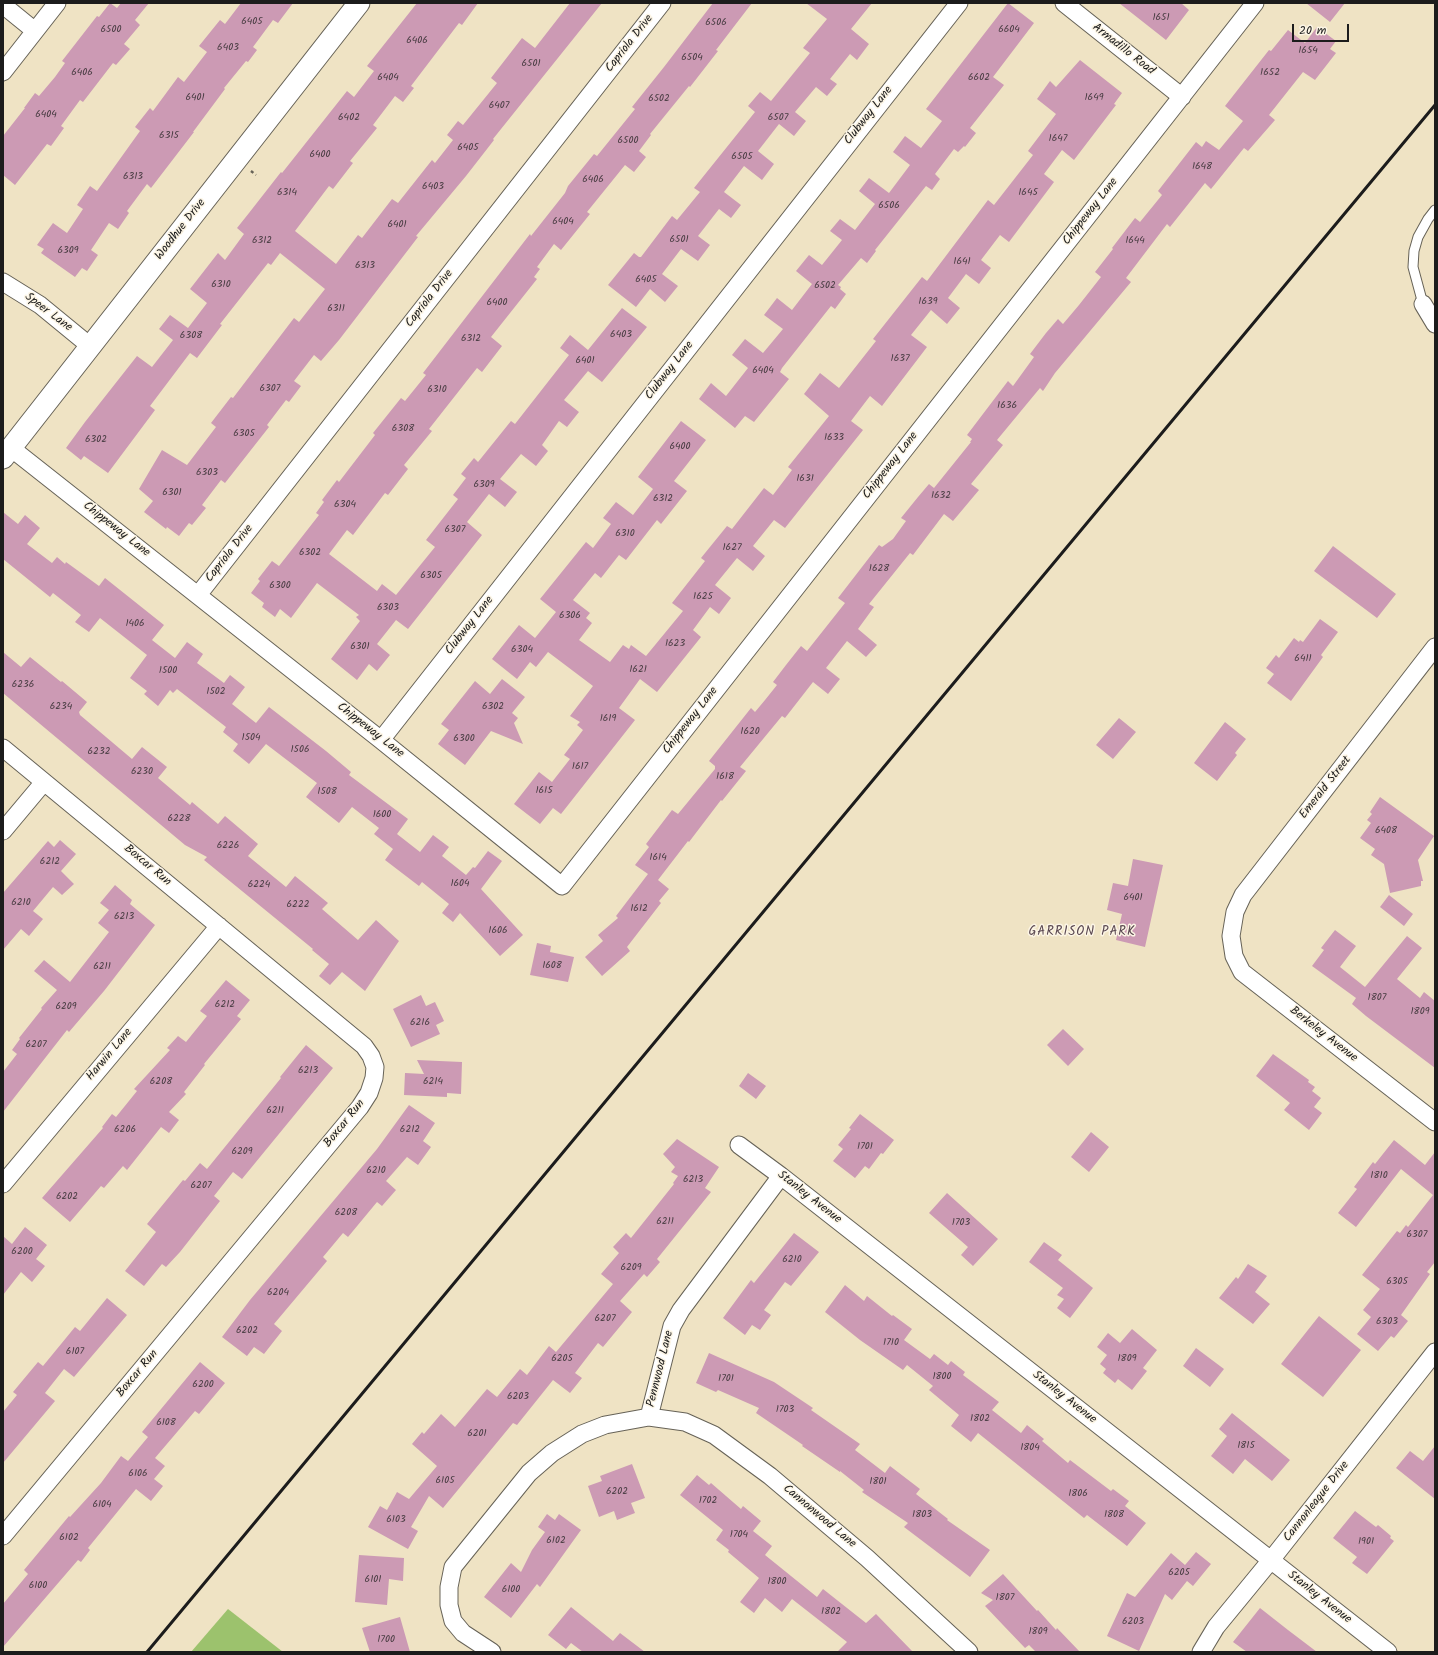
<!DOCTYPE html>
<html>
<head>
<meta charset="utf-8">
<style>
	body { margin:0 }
	#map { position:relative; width:1438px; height:1655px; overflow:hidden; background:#efe3c4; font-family:Kalam,sans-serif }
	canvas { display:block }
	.frame { position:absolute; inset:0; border:4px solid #1c1c1c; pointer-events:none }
	.scale { position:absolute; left:1292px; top:24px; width:57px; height:18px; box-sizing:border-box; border:2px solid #1c1c1c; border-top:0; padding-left:5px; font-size:12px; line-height:14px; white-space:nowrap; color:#1c1c1c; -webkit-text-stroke:3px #fcf5e5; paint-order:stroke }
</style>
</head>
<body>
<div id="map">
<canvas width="1438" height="1655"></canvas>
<div class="frame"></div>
<div class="scale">20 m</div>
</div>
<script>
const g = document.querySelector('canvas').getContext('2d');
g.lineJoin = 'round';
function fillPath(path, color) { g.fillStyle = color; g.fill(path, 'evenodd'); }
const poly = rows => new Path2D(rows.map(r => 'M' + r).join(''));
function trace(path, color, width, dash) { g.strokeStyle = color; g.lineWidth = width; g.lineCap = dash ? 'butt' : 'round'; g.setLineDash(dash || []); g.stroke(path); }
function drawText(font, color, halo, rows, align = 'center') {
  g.font = font + ' Kalam,sans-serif'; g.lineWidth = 3; g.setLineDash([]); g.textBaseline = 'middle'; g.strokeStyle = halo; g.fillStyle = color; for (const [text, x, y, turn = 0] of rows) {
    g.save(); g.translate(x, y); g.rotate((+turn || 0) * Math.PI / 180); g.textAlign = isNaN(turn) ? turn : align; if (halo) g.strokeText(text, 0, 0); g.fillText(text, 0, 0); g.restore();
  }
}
fillPath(poly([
	[228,1609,283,1652,191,1652]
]), '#9cc26d');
fillPath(poly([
	[110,3,117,8,121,3,149,3,135,20,140,25,124,44,130,49,116,65,113,63,83,102,80,100,61,126,64,128,51,146,47,144,15,185,3,175,3,136,25,108,24,108,35,93,39,96,55,77,65,63,62,61,97,16,99,17],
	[241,3,293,3,278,23,273,20,253,47,257,50,248,62,246,61,224,88,225,89,193,132,194,132,151,188,147,184,127,211,129,213,118,229,109,223,91,250,98,255,87,271,82,268,75,277,41,253,44,249,37,245,53,223,67,233,83,209,77,205,90,186,97,191,140,131,135,127,150,108,153,111,178,77,184,82,207,52,199,46,220,20,225,24],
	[417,3,478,3,462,25,459,23,411,86,414,88,403,102,395,96,373,125,377,128,350,161,353,163,333,189,329,186,295,231,336,264,358,235,362,238,392,199,398,203,432,160,435,163,453,140,447,135,458,121,463,125,497,83,491,78,522,38,535,48,570,3,602,3,493,139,494,140,466,176,416,236,418,237,339,340,321,361,314,355,294,381,301,386,289,402,286,400,267,425,269,427,225,483,221,480,202,505,206,508,192,525,189,523,179,536,167,527,166,529,144,512,153,501,139,489,162,450,187,465,216,427,211,423,231,397,233,398,294,318,299,322,325,289,280,253,271,265,268,263,220,324,222,325,197,358,190,353,150,406,155,410,108,473,84,456,81,460,66,448,85,422,137,356,152,367,173,340,159,329,170,315,188,328,207,303,190,289,218,253,225,260,244,234,237,228,249,213,281,172,282,173,347,91,354,97,374,71,367,66],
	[713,3,752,3,716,50,718,51,690,87,689,86,650,134,651,135,639,151,646,157,634,172,625,165,587,212,590,214,561,250,554,244,537,267,540,269,534,277,537,279,491,337,502,346,482,372,477,368,429,429,432,431,404,465,408,469,388,495,385,493,353,535,347,530,329,554,377,591,382,584,396,595,435,547,426,540,458,499,453,495,466,478,461,474,474,458,478,462,511,421,515,424,569,355,560,348,570,335,588,350,622,308,647,327,602,382,588,371,564,400,579,412,567,427,559,421,542,445,548,451,536,466,521,454,500,479,517,492,505,507,489,494,467,522,482,535,408,629,396,620,377,644,390,655,377,671,369,664,357,680,331,659,360,621,356,617,359,615,317,583,291,618,280,609,275,617,262,607,264,603,251,593,260,581,258,579,272,561,279,566,301,538,319,515,316,513,324,502,322,500,337,480,339,482,375,435,373,433,401,398,405,401,426,375,423,373,530,234,531,236,565,193,568,186,594,154,597,156,635,109,632,107,664,67],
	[806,3,872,3,851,29,869,44,857,60,850,54,830,79,837,84,827,96,816,87,795,112,806,121,794,136,779,124,758,151,774,164,762,180,744,166,724,192,741,205,731,218,719,209,698,236,710,245,698,261,681,249,662,274,678,286,665,302,650,289,636,307,608,285,634,253,639,257,641,257,672,216,677,220,700,192,694,188,755,112,748,106,760,92,771,101,810,53,803,48,827,19],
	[1008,3,1034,23,993,77,1004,85,970,128,976,133,965,147,964,146,958,152,954,149,935,174,940,179,932,190,926,186,875,250,876,251,867,263,861,258,838,285,841,287,840,289,846,294,835,309,831,306,782,368,780,372,789,379,754,422,745,416,735,428,699,399,711,383,726,396,748,368,732,355,745,339,763,353,783,329,764,315,777,298,792,310,812,284,796,271,809,255,822,265,842,240,830,231,840,219,855,230,875,204,859,191,869,178,889,193,910,165,893,152,905,136,921,148,942,121,926,109],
	[1119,3,1181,3,1189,10,1166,40],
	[1306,3,1345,3,1330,22],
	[1317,27,1336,41,1330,49,1336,53,1315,80,1303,72,1269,115,1275,120,1248,151,1244,148,1211,189,1205,183,1170,227,1167,224,1126,278,1131,282,1055,373,1043,391,1040,388,997,440,1003,445,971,484,979,490,953,521,944,514,913,555,910,553,869,604,874,607,858,629,877,645,866,657,847,641,826,668,840,679,828,694,813,682,785,718,782,716,740,767,746,771,722,801,721,800,689,842,688,841,658,880,669,889,659,901,661,903,627,947,630,951,602,976,585,957,603,941,598,935,618,918,616,916,648,874,635,865,649,847,646,844,672,810,678,814,715,769,715,766,709,761,751,708,755,712,765,700,777,685,773,682,786,665,801,646,807,651,845,603,838,598,879,545,882,547,893,539,906,521,901,518,918,497,929,484,934,488,971,442,970,442,972,439,967,435,1008,381,1013,386,1034,357,1030,354,1046,333,1058,319,1063,324,1079,305,1101,277,1095,272,1113,249,1112,248,1135,218,1140,222,1162,195,1158,191,1196,142,1202,147,1206,141,1219,150,1243,121,1225,106,1269,50,1271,51,1288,30,1305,43],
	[1080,60,1122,93,1114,104,1116,105,1074,160,1062,150,1044,174,1054,182,1009,242,1000,235,981,260,991,268,979,284,966,274,948,298,960,308,947,324,931,310,911,335,927,347,882,406,870,396,851,421,863,430,785,528,774,520,753,546,765,556,753,571,737,558,715,585,731,598,719,614,710,607,693,630,701,637,657,692,640,679,619,708,635,720,561,814,553,808,540,824,514,804,539,772,552,782,570,759,564,755,583,730,577,725,580,722,570,716,593,686,548,652,536,667,530,662,517,679,492,659,519,625,535,638,556,612,540,599,586,542,593,548,611,524,603,518,616,502,633,515,653,489,638,477,681,421,706,440,674,481,687,491,661,524,657,520,626,560,619,555,601,578,595,573,573,600,590,613,586,618,592,623,579,640,610,662,623,645,629,649,631,645,646,656,683,611,672,603,705,561,701,558,727,526,732,529,764,488,773,495,792,470,788,467,829,416,804,394,820,373,839,388,876,341,873,339,922,277,927,281,988,200,994,205,1033,155,1028,151,1056,114,1037,99,1050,81,1056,87],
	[3,512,18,524,25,515,40,528,27,544,52,563,57,557,65,564,66,562,99,586,105,578,164,625,152,640,175,658,187,642,203,654,197,663,224,683,230,675,245,687,232,704,256,723,269,707,326,751,351,772,349,775,408,819,397,834,420,852,433,835,449,847,442,856,466,875,473,867,475,868,488,851,502,861,481,889,523,935,500,956,460,913,453,922,442,913,449,904,422,882,419,886,385,860,393,849,374,834,379,828,352,807,339,823,306,797,317,783,266,744,249,764,233,751,238,744,223,732,226,727,177,689,173,693,170,690,158,706,144,694,147,691,130,678,147,655,100,618,89,632,75,622,81,615,53,593,50,597,3,559],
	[1333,546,1396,594,1377,618,1314,571],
	[1320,619,1338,632,1321,655,1323,657,1291,701,1267,683,1274,674,1266,668,1276,655,1279,658,1294,638,1299,642,1300,640,1303,642],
	[3,652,21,667,30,657,61,682,62,681,87,702,79,712,80,715,132,759,142,747,167,767,158,778,190,805,192,802,218,824,225,816,258,844,248,856,286,887,295,876,328,903,322,909,358,940,376,920,399,941,365,991,342,972,330,985,319,976,329,964,312,950,313,949,204,860,207,857,185,845,3,693],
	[502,679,525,697,512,713,518,718,514,723,523,744,491,731,465,765,438,744,449,730,441,724,475,681,490,694],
	[1119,718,1136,732,1113,759,1096,745],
	[1225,722,1246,739,1235,753,1237,755,1217,781,1194,763],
	[1380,797,1434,836,1418,860,1423,881,1421,881,1421,886,1390,893,1384,864,1371,855,1375,849,1360,838,1371,823,1367,820,1372,814,1370,812],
	[60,840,76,854,61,871,74,884,62,895,53,887,33,911,43,919,29,936,21,929,3,950,3,893,48,841,54,847],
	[1133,859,1163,865,1145,947,1116,940,1122,914,1107,910,1113,883,1128,886],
	[115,885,132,900,130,904,155,925,104,991,69,1032,67,1030,3,1112,3,1072,17,1054,12,1050,20,1039,19,1038,42,1009,41,1008,57,990,34,971,44,960,70,982,109,932,98,923,109,910,100,903],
	[1389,895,1413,914,1404,926,1380,907],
	[1335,930,1356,946,1340,967,1365,987,1407,936,1422,948,1397,979,1420,998,1424,992,1435,1001,1435,1068,1366,1016,1352,1004,1356,998,1312,966,1324,950,1321,948],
	[537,943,551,946,550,952,574,957,568,982,530,975],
	[226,980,250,1000,237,1016,241,1019,204,1064,205,1065,184,1092,186,1094,169,1112,179,1120,169,1133,161,1127,127,1170,123,1166,104,1188,101,1186,70,1222,42,1198,103,1128,102,1127,112,1114,116,1117,137,1091,134,1089,170,1050,167,1048,178,1036,186,1042,207,1016,200,1011],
	[421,995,426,1006,435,1002,444,1021,436,1025,440,1034,411,1047,393,1009],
	[1063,1029,1084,1049,1068,1066,1047,1045],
	[306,1045,333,1068,242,1179,233,1172,214,1196,220,1201,180,1252,166,1267,162,1264,144,1286,125,1271,156,1232,147,1224,183,1180,185,1181,200,1163,207,1169,281,1078,280,1077],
	[1273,1054,1309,1080,1308,1082,1315,1087,1312,1091,1321,1098,1314,1107,1322,1113,1309,1130,1284,1110,1290,1103,1256,1076],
	[417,1060,462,1062,461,1094,447,1093,447,1097,404,1095,405,1073,424,1074],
	[748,1073,766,1086,756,1099,739,1086],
	[409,1105,435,1123,423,1141,431,1147,418,1165,407,1157,386,1181,396,1190,382,1206,377,1202,348,1237,343,1233,323,1257,327,1261,274,1324,282,1331,264,1354,254,1347,247,1356,222,1337,250,1300,377,1149],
	[860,1114,894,1140,883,1154,881,1153,869,1169,865,1166,855,1178,833,1161,843,1149,838,1145,851,1129,849,1128],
	[1091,1132,1109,1147,1089,1172,1071,1157],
	[677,1139,719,1167,705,1188,711,1192,657,1259,660,1262,647,1277,644,1274,620,1301,632,1312,603,1347,598,1343,575,1373,582,1378,570,1393,553,1380,517,1425,513,1423,443,1508,429,1496,411,1527,418,1531,408,1549,368,1527,380,1506,387,1510,397,1492,409,1499,437,1466,412,1444,422,1432,424,1434,441,1414,455,1427,487,1389,497,1397,520,1369,527,1375,549,1346,556,1352,613,1284,601,1274,619,1253,613,1247,626,1233,631,1238,674,1184,673,1183,678,1176,671,1172,675,1167,663,1154],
	[1394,1140,1425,1165,1435,1152,1435,1262,1427,1272,1430,1274,1401,1315,1408,1321,1394,1338,1391,1336,1378,1351,1357,1334,1371,1317,1363,1310,1380,1289,1362,1275,1397,1231,1400,1233,1406,1225,1408,1227,1433,1195,1401,1169,1356,1227,1338,1213,1357,1189,1354,1187,1373,1162,1375,1164],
	[947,1193,998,1239,973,1266,961,1255,968,1247,929,1213],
	[25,1227,47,1245,36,1259,45,1266,32,1282,21,1272,3,1295,3,1236,12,1244],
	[794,1233,819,1252,791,1286,785,1282,764,1310,771,1315,760,1330,752,1325,745,1335,723,1318,751,1280,754,1283],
	[1044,1242,1062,1255,1058,1260,1093,1288,1070,1318,1057,1308,1064,1299,1057,1295,1063,1288,1029,1262],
	[1248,1264,1267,1276,1255,1292,1270,1304,1253,1324,1219,1298,1236,1277,1238,1279],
	[845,1285,864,1301,867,1296,892,1316,893,1315,912,1329,904,1340,930,1359,934,1354,948,1365,951,1361,965,1372,963,1375,999,1402,992,1410,1021,1433,1027,1425,1044,1439,1042,1441,1068,1463,1070,1460,1111,1491,1113,1489,1129,1501,1125,1506,1146,1523,1127,1546,1087,1515,1084,1518,978,1433,971,1442,951,1426,959,1415,929,1390,933,1386,907,1365,903,1370,860,1340,825,1312],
	[107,1298,127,1315,74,1377,64,1369,45,1393,55,1401,3,1463,3,1412,17,1395,13,1392,38,1362,43,1366,75,1327,80,1331],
	[1319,1316,1361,1350,1323,1397,1281,1364],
	[1132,1329,1157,1350,1143,1368,1147,1371,1132,1390,1118,1379,1115,1383,1103,1373,1106,1369,1100,1364,1107,1355,1097,1347,1108,1333,1120,1343],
	[1196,1348,1224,1369,1210,1387,1183,1366],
	[709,1353,774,1382,813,1408,811,1410,860,1444,855,1450,885,1473,890,1466,920,1489,916,1494,948,1519,947,1520,990,1550,970,1577,904,1527,908,1523,862,1492,864,1490,840,1471,840,1472,802,1446,803,1445,756,1413,759,1408,718,1390,716,1392,696,1383],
	[200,1362,225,1383,199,1414,195,1411,155,1458,165,1466,154,1479,163,1486,151,1501,136,1489,88,1548,90,1550,81,1562,78,1560,3,1647,3,1604,28,1574,24,1570,69,1516,70,1517,101,1483,121,1456,128,1461,148,1437,142,1432],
	[1232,1413,1290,1460,1272,1481,1245,1459,1233,1474,1211,1456,1227,1436,1219,1429],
	[1435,1446,1435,1499,1396,1468,1410,1451,1423,1461],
	[632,1464,645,1498,631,1503,635,1513,617,1520,614,1511,599,1517,588,1486,602,1481,600,1476],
	[697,1475,709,1485,711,1483,741,1509,743,1506,761,1521,753,1531,772,1546,765,1555,817,1597,823,1589,866,1623,876,1614,913,1652,837,1652,847,1642,792,1599,782,1612,765,1598,754,1613,740,1602,759,1578,728,1552,729,1550,716,1540,723,1530,680,1495],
	[1355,1511,1376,1527,1378,1525,1391,1536,1390,1538,1394,1541,1367,1574,1352,1563,1357,1557,1333,1538],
	[547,1514,555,1520,559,1514,581,1530,540,1587,537,1584,511,1618,484,1597,511,1563,521,1572,532,1550,545,1532,538,1527],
	[1196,1552,1211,1564,1193,1586,1187,1581,1172,1600,1165,1594,1139,1651,1107,1636,1127,1593,1135,1597,1171,1553,1185,1565],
	[359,1555,404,1558,403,1581,389,1579,387,1605,355,1602],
	[1003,1574,1037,1611,1038,1610,1056,1630,1057,1628,1080,1652,1036,1652,1029,1645,1025,1648,1003,1625,985,1606,993,1600,981,1593],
	[571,1607,613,1641,620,1633,645,1652,583,1652,571,1643,566,1649,548,1635],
	[1260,1608,1288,1630,1317,1652,1247,1652,1233,1642],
	[400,1617,410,1652,370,1652,362,1628]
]), '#cc9ab4');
const service = poly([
	[1423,304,1413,267,1414,251,1418,237,1428,219,1435,210]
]);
const minor = poly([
	[1064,3,1182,97],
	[3,5,35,31],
	[3,72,57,3],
	[3,282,40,305,90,346],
	[1423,304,1435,324],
	[11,448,381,740,562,886,1255,3],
	[198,595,662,3],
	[1435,647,1243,895,1235,912,1231,936,1234,956,1242,972,1435,1122],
	[381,740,959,3],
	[3,748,364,1046,371,1056,375,1067,374,1078,369,1093,360,1107,3,1536],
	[3,831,44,782],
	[739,1145,781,1176,1388,1652],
	[3,1184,219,926],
	[649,1417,685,1422,714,1435,770,1476,867,1558,969,1652],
	[492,1652,463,1633,453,1621,449,1605,449,1587,453,1567,529,1473,552,1453,582,1434,605,1425,649,1417,672,1326,681,1310,781,1176],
	[1201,1652,1216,1627,1271,1560,1435,1352]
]);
const tertiary = poly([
	[3,458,359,3]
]);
trace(service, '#666257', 11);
trace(minor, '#666257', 19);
trace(tertiary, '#666257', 23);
trace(poly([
	[251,171,256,175]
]), '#666257', 2.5, [3, 3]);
trace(service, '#fff', 9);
trace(minor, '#fff', 17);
trace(tertiary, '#fff', 21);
trace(poly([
	[147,1652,1435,105]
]), '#1c1c1c', 3);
drawText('10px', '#483c42', null, [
	["1651",1161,18],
	["6405",252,22],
	["6506",716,23],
	["6500",111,30],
	["6604",1009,30],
	["6406",417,41],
	["6403",228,48],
	["1654",1308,51],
	["6504",692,58],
	["6501",531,64],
	["6406",82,73],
	["1652",1270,73],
	["6404",388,78],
	["6602",979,78],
	["6401",195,98],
	["1649",1094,98],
	["6502",659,99],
	["6407",499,106],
	["6404",46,115],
	["6402",349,118],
	["6507",778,118],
	["6315",169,136],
	["1647",1058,139],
	["6500",628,141],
	["6405",468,148],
	["6400",320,155],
	["6505",742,157],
	["1648",1202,167],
	["6313",133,177],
	["6406",593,180],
	["6403",433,187],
	["6314",287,193],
	["1645",1028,193],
	["6506",889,206],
	["6404",563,222],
	["6401",397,225],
	["6501",679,240],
	["6312",262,241],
	["1644",1135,241],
	["6309",68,251],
	["1641",962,262],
	["6313",365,266],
	["6405",646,280],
	["6310",221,285],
	["6502",825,286],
	["1639",928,302],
	["6400",497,303],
	["6311",336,309],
	["6403",621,335],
	["6308",191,336],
	["6312",471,339],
	["1637",900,359],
	["6401",585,361],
	["6404",763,371],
	["6307",270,389],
	["6310",437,390],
	["1636",1007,406],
	["6308",403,429],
	["6305",244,434],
	["1633",834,438],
	["6302",96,440],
	["6400",680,447],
	["6303",207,473],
	["1631",805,479],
	["6309",484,485],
	["6301",172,493],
	["1632",941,496],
	["6312",663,499],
	["6304",345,505],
	["6307",455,530],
	["6310",625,534],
	["1627",732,548],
	["6302",310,553],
	["1628",879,569],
	["6305",431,576],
	["6300",280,586],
	["1625",703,597],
	["6303",388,608],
	["6306",570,616],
	["1406",135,624],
	["1623",675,644],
	["6301",360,647],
	["6304",522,650],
	["6411",1303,659],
	["1621",638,670],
	["1500",168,671],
	["6236",23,685],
	["1502",216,692],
	["6234",61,707],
	["6302",493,707],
	["1619",608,719],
	["1620",750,732],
	["1504",251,738],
	["6300",464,739],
	["1506",300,750],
	["6232",99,752],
	["1617",580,767],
	["6230",142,772],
	["1618",725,777],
	["1615",544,791],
	["1508",327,792],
	["1600",382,815],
	["6228",179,819],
	["6408",1386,831],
	["6226",228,846],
	["1614",658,858],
	["6212",50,862],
	["1604",460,884],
	["6224",259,885],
	["6401",1133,898],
	["6210",21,903],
	["6222",298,905],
	["1612",639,909],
	["6213",124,917],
	["1606",498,931],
	["1608",552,966],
	["6211",102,967],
	["1807",1377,998],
	["6212",225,1005],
	["6209",66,1007],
	["1809",1420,1012],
	["6216",420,1023],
	["6207",36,1045],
	["6213",308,1071],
	["6208",161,1082],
	["6214",433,1082],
	["6211",275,1111],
	["6206",125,1130],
	["6212",410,1130],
	["1701",865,1147],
	["6209",242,1152],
	["6210",376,1171],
	["1810",1379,1176],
	["6213",693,1180],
	["6207",201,1186],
	["6202",67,1197],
	["6208",346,1213],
	["6211",665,1222],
	["1703",961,1223],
	["6307",1417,1235],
	["6200",22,1252],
	["6210",792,1260],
	["6209",631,1268],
	["6305",1397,1282],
	["6204",278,1293],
	["6207",605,1319],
	["6303",1387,1322],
	["6202",247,1331],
	["1710",891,1343],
	["6107",75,1352],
	["6205",562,1359],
	["1809",1127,1359],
	["1800",942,1377],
	["1701",726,1379],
	["6200",203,1385],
	["6203",518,1397],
	["1703",785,1410],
	["1802",980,1419],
	["6108",166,1423],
	["6201",477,1434],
	["1815",1246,1446],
	["1804",1030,1448],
	["6106",138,1474],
	["6105",445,1481],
	["1801",878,1482],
	["6202",617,1492],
	["1806",1078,1494],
	["1702",708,1501],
	["6104",102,1505],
	["1803",922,1515],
	["1808",1114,1515],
	["6103",396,1520],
	["1704",739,1535],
	["6102",69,1538],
	["6102",556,1541],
	["1901",1366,1542],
	["6205",1179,1573],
	["6101",373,1580],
	["1800",777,1582],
	["6100",38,1586],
	["6100",511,1590],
	["1807",1005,1598],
	["1802",831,1612],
	["6203",1133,1622],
	["1809",1038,1632],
	["1700",386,1640]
]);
drawText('12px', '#1c1c1c', '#fcf5e5', [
	["Capriola Drive",630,44,-52],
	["Armadillo Road",1123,50,38],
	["Clubway Lane",869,116,-52],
	["Chippeway Lane",1091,212,-52],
	["Woodhue Drive",181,230,-52],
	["Capriola Drive",430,299,-52],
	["Speer Lane",48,313,37],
	["Clubway Lane",670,371,-52],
	["Chippeway Lane",891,466,-52],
	["Chippeway Lane",116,530,38],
	["Capriola Drive",230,554,-52],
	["Clubway Lane",470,626,-52],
	["Chippeway Lane",691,721,-52],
	["Chippeway Lane",370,731,38],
	["Emerald Street",1326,788,-52],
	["Boxcar Run",147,866,40],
	["Berkeley Avenue",1323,1035,38],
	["Harwin Lane",110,1055,-50],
	["Boxcar Run",345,1124,-51],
	["Stanley Avenue",809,1198,38],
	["Pennwood Lane",661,1369,-76],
	["Boxcar Run",138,1374,-50],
	["Stanley Avenue",1064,1398,38],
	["Cannonleague Drive",1317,1502,-52],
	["Cannonwood Lane",819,1517,40],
	["Stanley Avenue",1319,1598,38]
]);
g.letterSpacing = '1px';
drawText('13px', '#5a4851', '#fcf5e5', [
	["GARRISON PARK",1082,933]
]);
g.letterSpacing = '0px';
</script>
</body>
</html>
